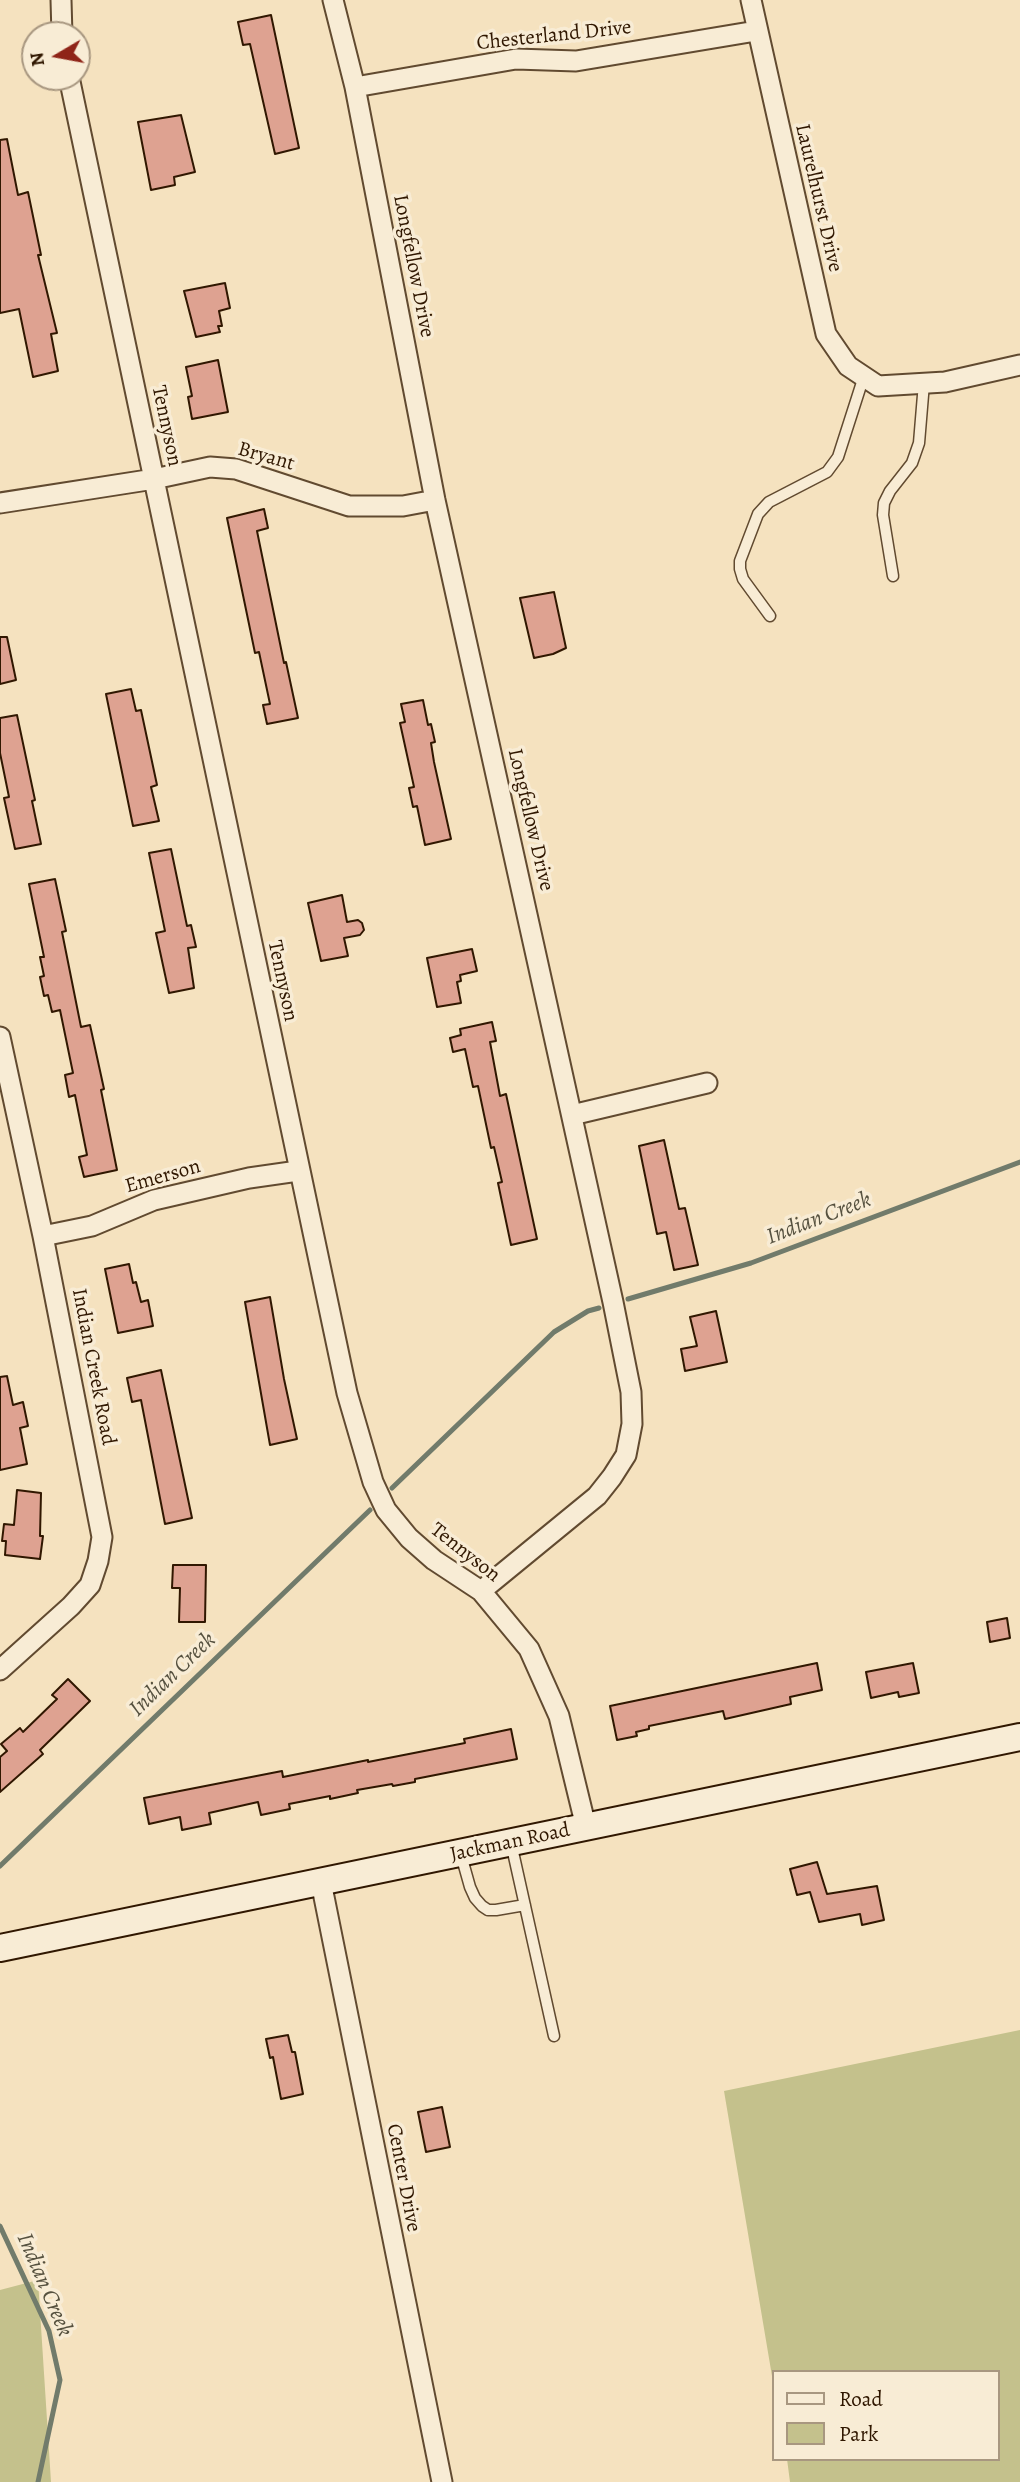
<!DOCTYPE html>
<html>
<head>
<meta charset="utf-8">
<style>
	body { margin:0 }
	#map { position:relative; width:1020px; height:2482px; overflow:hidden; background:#f5e2bf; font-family:Alegreya,serif }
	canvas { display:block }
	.legend { position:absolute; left:772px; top:2370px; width:228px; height:91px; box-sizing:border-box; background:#f8ecd5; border:2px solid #a89780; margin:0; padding:9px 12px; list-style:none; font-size:21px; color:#301700 }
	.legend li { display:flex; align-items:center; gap:14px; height:35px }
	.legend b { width:35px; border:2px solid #a89780 }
	.north { position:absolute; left:21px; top:21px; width:70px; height:70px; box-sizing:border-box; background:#f8ecd5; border:2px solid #a89780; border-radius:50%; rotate:260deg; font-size:19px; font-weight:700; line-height:28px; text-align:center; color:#301700 }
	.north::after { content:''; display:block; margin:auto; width:24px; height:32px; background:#8f2418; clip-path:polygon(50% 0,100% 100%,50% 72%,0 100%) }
</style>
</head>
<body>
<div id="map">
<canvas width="1020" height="2482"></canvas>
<ul class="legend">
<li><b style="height:9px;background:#f8ecd5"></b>Road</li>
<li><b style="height:19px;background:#c4c18c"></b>Park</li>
</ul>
<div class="north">N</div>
</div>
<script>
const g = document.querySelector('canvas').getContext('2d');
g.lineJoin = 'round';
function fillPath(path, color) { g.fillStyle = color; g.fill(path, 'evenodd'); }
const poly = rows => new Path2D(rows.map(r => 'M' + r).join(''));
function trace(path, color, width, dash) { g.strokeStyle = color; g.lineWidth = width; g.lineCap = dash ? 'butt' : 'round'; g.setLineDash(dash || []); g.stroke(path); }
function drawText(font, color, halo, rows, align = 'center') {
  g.font = font + ' Alegreya,serif'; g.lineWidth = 7; g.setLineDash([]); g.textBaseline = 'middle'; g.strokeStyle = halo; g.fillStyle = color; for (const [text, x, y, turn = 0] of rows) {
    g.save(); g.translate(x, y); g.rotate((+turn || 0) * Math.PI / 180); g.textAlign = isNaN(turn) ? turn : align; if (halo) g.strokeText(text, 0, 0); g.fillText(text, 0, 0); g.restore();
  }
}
fillPath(poly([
	[1020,2030,1020,2482,790,2482,787,2459,997,2459,997,2372,773,2372,773,2382,724,2091],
	[38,2280,51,2482,0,2482,0,2290]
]), '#c4c18c');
trace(poly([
	[628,1299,751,1263,1020,1162],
	[392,1488,554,1332,588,1311,599,1308],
	[0,1866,370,1510],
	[0,2226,49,2331,60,2380,38,2482]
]), '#717b6b', 5);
const building = poly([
	[271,15,299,148,275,154,250,44,243,45,238,22,271,15],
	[181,115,195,172,174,177,175,185,151,190,138,122,181,115],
	[7,139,18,195,28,192,41,255,38,255,57,333,51,334,58,371,33,377,19,309,0,313,0,140,7,139],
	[225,283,230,308,219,311,222,326,218,326,220,332,196,337,184,291,225,283],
	[218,360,228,412,192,419,188,397,192,396,186,367,218,360],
	[264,509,268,528,257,531,284,663,286,662,298,718,267,724,263,705,270,704,259,652,255,653,227,518,264,509],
	[554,592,566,648,553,654,534,658,520,598,554,592],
	[0,637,7,637,16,680,0,684,0,637],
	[131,689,136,711,141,710,157,785,151,787,159,821,133,826,106,694,131,689],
	[423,700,428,725,431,724,435,742,431,743,434,762,451,839,425,845,417,806,413,807,409,788,414,787,400,723,405,722,401,704,423,700],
	[17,715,35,800,32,801,41,844,15,849,4,798,9,797,0,753,0,718,17,715],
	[171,849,187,926,191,925,196,947,188,948,194,988,169,993,156,933,165,931,149,853,171,849],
	[55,879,66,931,62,932,81,1027,90,1025,104,1089,101,1090,117,1170,84,1177,79,1157,87,1155,75,1095,69,1097,65,1075,73,1073,60,1010,52,1012,48,995,44,996,40,977,44,976,40,957,44,957,29,884,55,879],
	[342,895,347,922,358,920,362,923,364,930,360,935,344,938,348,956,321,961,308,903,342,895],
	[472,949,477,971,460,975,461,981,457,982,461,1003,437,1007,427,958,472,949],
	[492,1022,496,1041,490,1042,500,1096,506,1094,537,1239,511,1245,498,1183,502,1182,494,1147,491,1148,478,1086,473,1087,465,1049,453,1052,450,1038,461,1035,460,1029,492,1022],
	[664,1140,679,1209,685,1208,698,1265,674,1270,666,1232,657,1234,639,1146,664,1140],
	[129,1264,133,1283,136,1282,141,1302,148,1300,153,1326,118,1333,105,1269,129,1264],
	[270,1297,284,1379,297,1439,270,1445,245,1302,270,1297],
	[716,1311,727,1362,685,1371,681,1349,697,1346,690,1317,716,1311],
	[161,1370,192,1518,165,1524,141,1400,132,1402,127,1378,161,1370],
	[7,1376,13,1405,23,1402,28,1426,20,1428,27,1464,0,1470,0,1377,7,1376],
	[17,1490,41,1493,40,1536,43,1536,40,1559,5,1555,6,1541,2,1541,4,1524,14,1525,17,1490],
	[173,1565,206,1565,205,1622,179,1622,180,1588,172,1588,173,1565],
	[1007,1618,1010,1638,990,1642,987,1622,1007,1618],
	[817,1663,822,1690,790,1697,791,1704,725,1719,723,1711,649,1726,649,1729,636,1732,637,1736,617,1740,610,1706,817,1663],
	[913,1663,919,1693,899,1697,898,1692,871,1698,866,1672,913,1663],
	[68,1679,90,1701,40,1750,43,1754,0,1792,0,1757,7,1751,1,1744,20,1728,23,1732,57,1699,52,1695,68,1679],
	[511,1729,517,1759,415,1779,415,1782,393,1786,392,1784,357,1790,358,1793,330,1799,330,1796,289,1804,290,1809,261,1815,258,1802,209,1813,211,1824,182,1830,180,1817,149,1824,144,1798,282,1771,283,1777,368,1760,368,1762,465,1743,464,1739,511,1729],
	[817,1862,827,1894,877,1886,884,1920,862,1925,860,1914,819,1922,810,1892,797,1895,790,1869,817,1862],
	[288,2035,292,2052,295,2052,303,2094,281,2099,273,2057,270,2058,266,2039,288,2035],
	[442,2107,450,2147,426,2152,418,2112,442,2107]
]);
fillPath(building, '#dea291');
trace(building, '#301700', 2);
const lane = poly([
	[893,576,883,515,884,503,890,491,912,463,919,443,924,383],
	[770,616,743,579,740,569,740,561,758,514,769,502,827,472,838,457,864,376],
	[511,1843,554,2036],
	[461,1855,470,1887,475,1898,482,1906,488,1910,496,1910,525,1905]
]);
const street = poly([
	[61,0,62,35],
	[333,0,355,87,435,500,613,1302,631,1392,632,1424,626,1455,612,1477,597,1496,481,1591],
	[751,0,826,334,848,366,878,386,945,382,1020,365],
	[69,77,347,1393,373,1482,386,1510,409,1538,434,1560,481,1591,529,1649,559,1716,586,1827],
	[355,87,516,59,576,61,756,31],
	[0,503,154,479,210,467,236,469,349,506,403,506,435,500],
	[0,1037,43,1236,102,1537,98,1561,90,1585,71,1606,0,1670],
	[572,1115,707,1083],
	[43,1236,92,1226,154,1200,249,1178,298,1171],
	[321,1882,442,2482]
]);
const secondary = poly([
	[0,1948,1020,1737]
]);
trace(lane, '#614a30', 13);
trace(street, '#614a30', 23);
trace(secondary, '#301700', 30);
trace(lane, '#f8ecd5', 10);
trace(street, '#f8ecd5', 19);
trace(secondary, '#f8ecd5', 26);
drawText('21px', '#301700', '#f8ecd5', [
	["Chesterland Drive",554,36,-6],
	["Laurelhurst Drive",818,198,77],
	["Longfellow Drive",413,266,79],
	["Tennyson",166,426,78],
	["Bryant",266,457,16],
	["Longfellow Drive",530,820,77],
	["Tennyson",282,981,78],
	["Emerson",163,1177,-16],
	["Indian Creek Road",93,1367,79],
	["Tennyson",465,1553,38],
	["Jackman Road",510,1843,-12],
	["Center Drive",403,2178,79]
]);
drawText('italic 23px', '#56513f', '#f8ecd5', [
	["Indian Creek",819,1219,-21],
	["Indian Creek",173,1675,-44],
	["Indian Creek",44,2285,67]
]);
</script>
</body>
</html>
